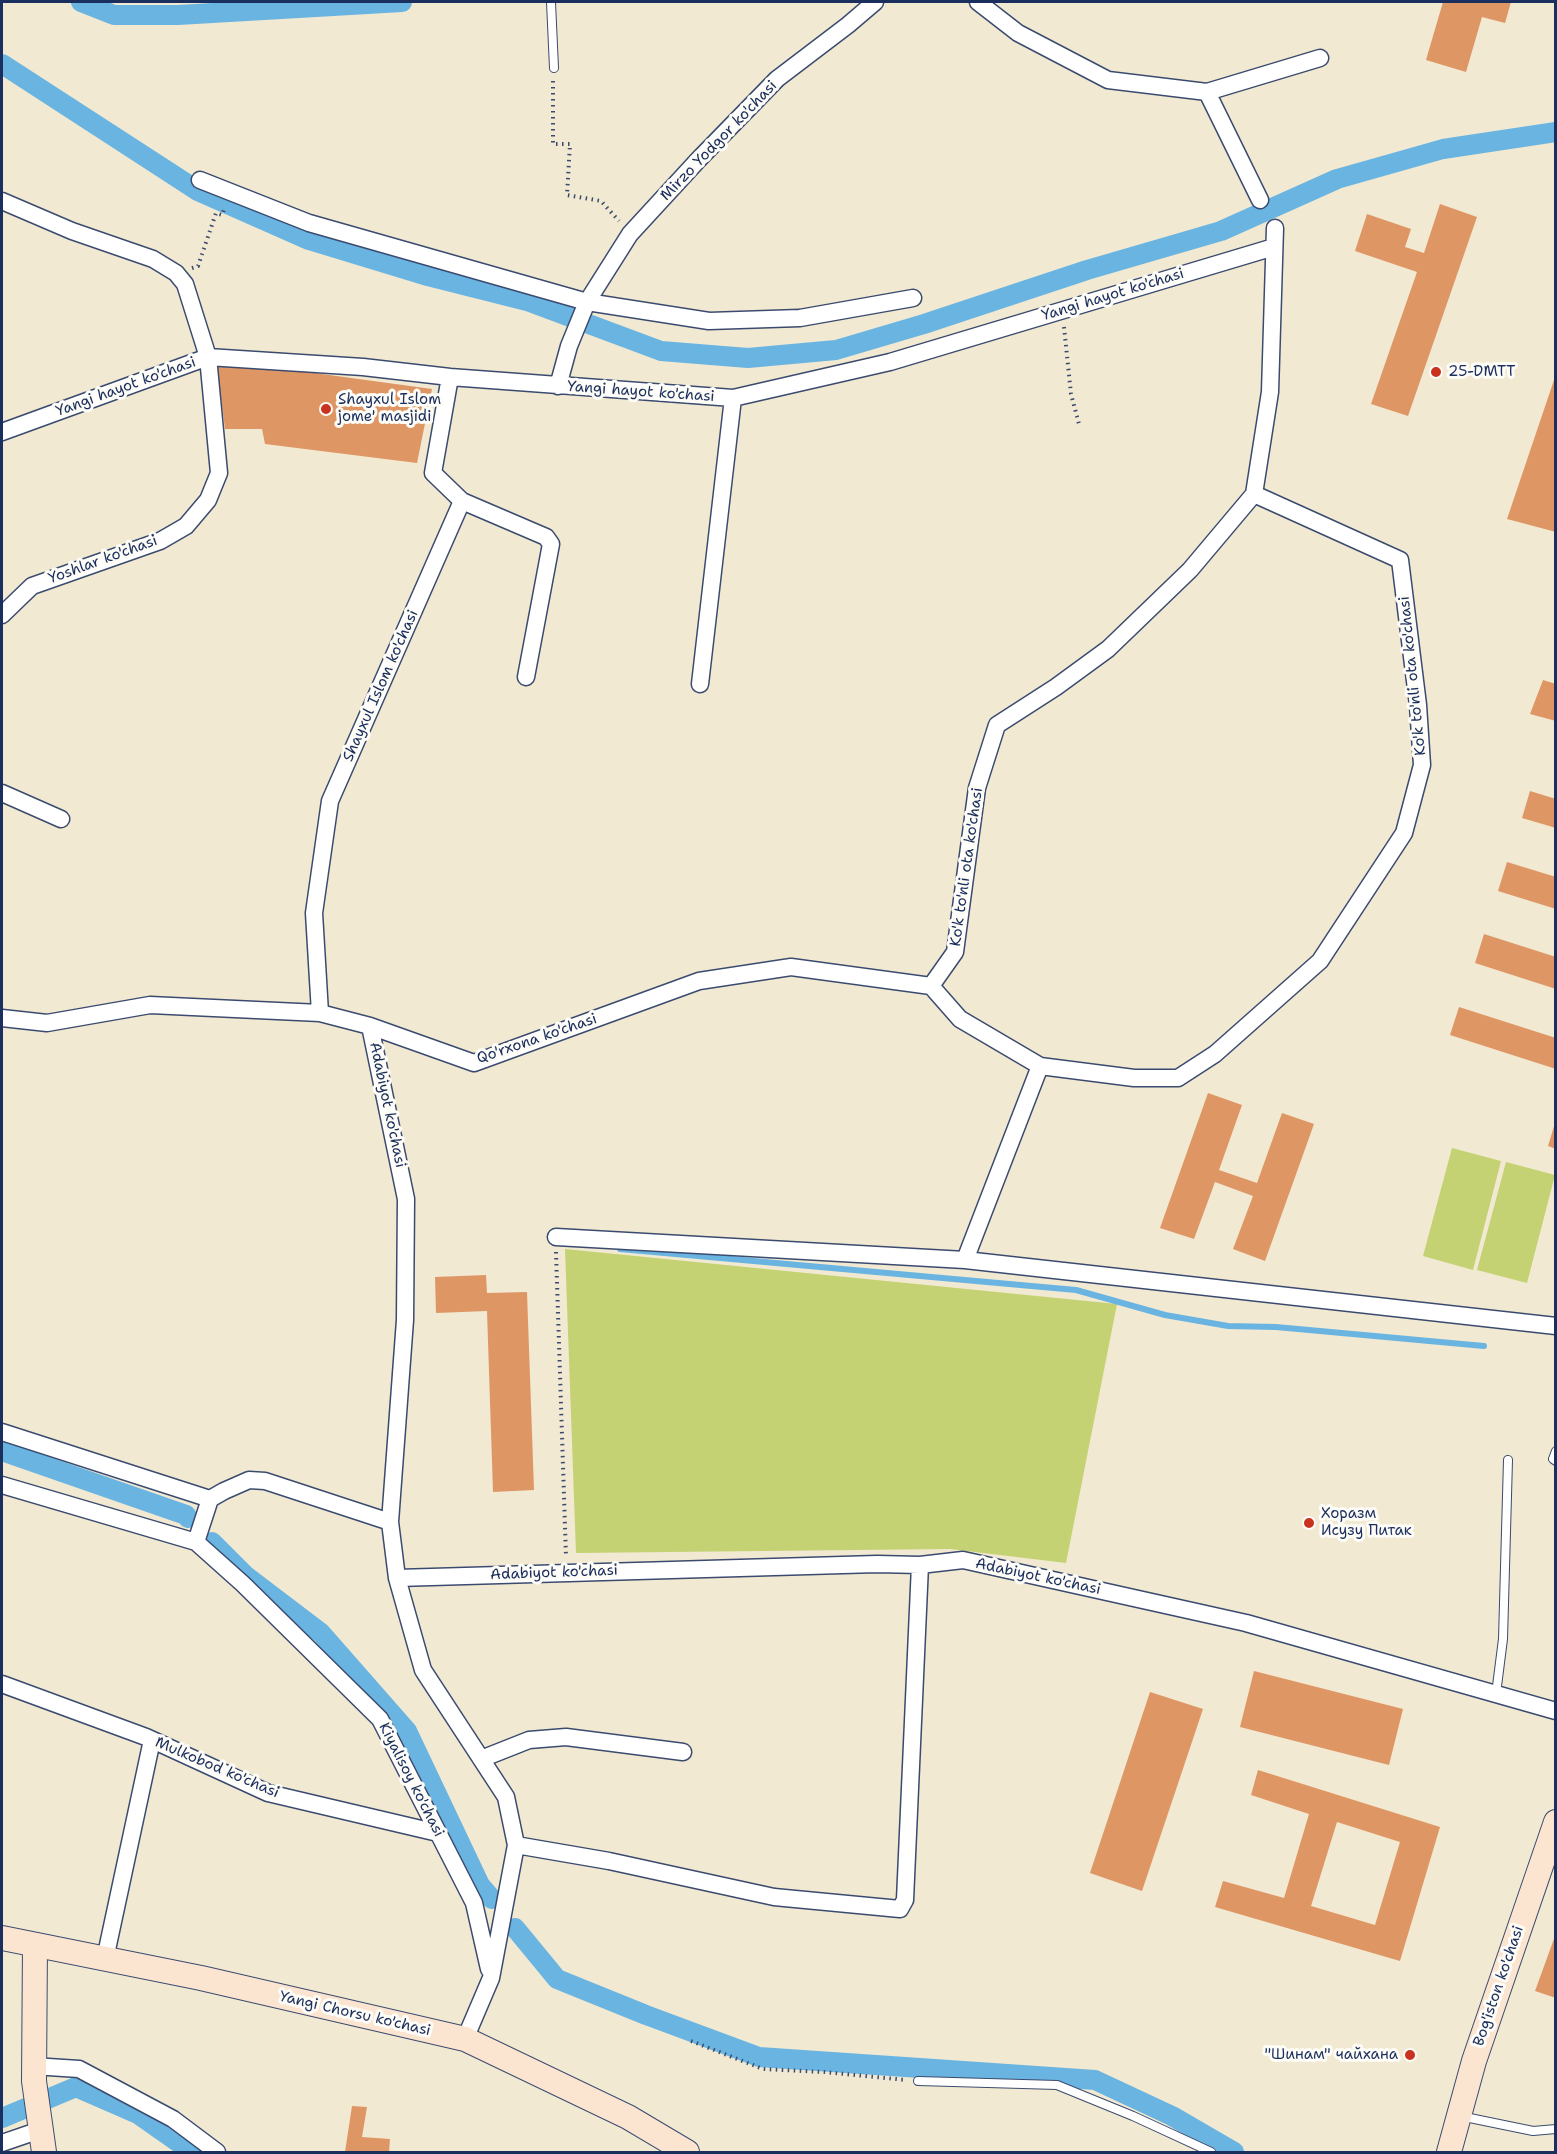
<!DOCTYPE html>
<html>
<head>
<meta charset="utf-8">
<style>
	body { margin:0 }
	#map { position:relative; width:1557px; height:2154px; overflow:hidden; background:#f1e9d1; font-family:"Shantell Sans",sans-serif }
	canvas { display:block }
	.frame { position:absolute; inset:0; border:3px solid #1b2f5e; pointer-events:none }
</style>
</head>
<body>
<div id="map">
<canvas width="1557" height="2154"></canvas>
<div class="frame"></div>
</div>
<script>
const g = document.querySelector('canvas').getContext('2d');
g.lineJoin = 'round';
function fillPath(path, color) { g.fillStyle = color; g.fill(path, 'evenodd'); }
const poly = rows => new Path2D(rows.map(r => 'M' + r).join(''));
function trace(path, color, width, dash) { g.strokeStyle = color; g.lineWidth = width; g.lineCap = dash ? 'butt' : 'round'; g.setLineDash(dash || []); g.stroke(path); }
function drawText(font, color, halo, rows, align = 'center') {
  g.font = font + ' "Shantell Sans",sans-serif'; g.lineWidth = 6; g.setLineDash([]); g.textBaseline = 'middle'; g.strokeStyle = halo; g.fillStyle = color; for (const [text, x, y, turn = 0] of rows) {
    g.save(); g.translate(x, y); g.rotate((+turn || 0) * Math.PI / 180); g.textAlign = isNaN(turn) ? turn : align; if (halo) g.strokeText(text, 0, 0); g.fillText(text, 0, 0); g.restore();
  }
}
fillPath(poly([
	[1452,1148,1501,1161,1473,1270,1423,1256],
	[1506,1162,1555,1175,1527,1283,1477,1270],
	[565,1249,1117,1304,1066,1563,950,1549,576,1553]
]), '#c4d273');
trace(poly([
	[620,1249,1076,1290,1165,1315,1228,1326,1276,1327,1484,1346]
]), '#6ab4e2', 6);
trace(poly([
	[81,2,114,15,178,15,402,2],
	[2,64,198,191,309,240,424,275,527,301,661,351,748,358,836,350,924,324,1087,270,1221,231,1337,179,1443,149,1556,132],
	[2,1451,186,1515,188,1518],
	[212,1542,246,1576,321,1633,407,1731,480,1885,492,1899],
	[515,1928,557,1979,646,2015,759,2057,1095,2080,1172,2116,1234,2152],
	[2,2118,76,2087,138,2114,192,2152]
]), '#6ab4e2', 20);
fillPath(poly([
	[1443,2,1511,2,1505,23,1482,17,1466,72,1426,60],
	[1440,204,1477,217,1408,416,1371,404,1417,272,1355,251,1367,214,1411,229,1405,247,1424,253],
	[263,366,432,389,417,463,265,444,262,429,225,429,217,367],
	[1555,377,1556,377,1556,532,1507,519],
	[1543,680,1556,684,1556,721,1530,714],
	[1530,791,1556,799,1556,828,1522,818],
	[1507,862,1556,877,1556,909,1498,891],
	[1484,934,1556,957,1556,989,1475,963],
	[1459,1007,1556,1038,1556,1069,1450,1035],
	[1208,1093,1242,1105,1219,1170,1257,1183,1282,1113,1314,1124,1265,1261,1233,1249,1253,1196,1215,1182,1194,1239,1160,1228],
	[1555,1123,1556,1123,1556,1149,1548,1146],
	[486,1275,487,1293,527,1292,534,1490,493,1492,487,1311,436,1313,435,1277],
	[1254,1671,1403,1709,1389,1765,1240,1727],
	[1150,1692,1203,1709,1142,1891,1090,1873],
	[1258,1770,1440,1827,1400,1961,1215,1907,1223,1881,1284,1898,1309,1814,1251,1795],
	[1337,1822,1400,1842,1375,1925,1311,1906],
	[1555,1936,1556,1936,1556,1998,1535,1991],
	[352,2106,367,2107,362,2137,390,2139,389,2152,345,2152]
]), '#df9665');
const lane = poly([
	[551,2,554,68],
	[1556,1451,1553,1459,1556,1461],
	[1496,1694,1503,1639,1508,1460],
	[918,2081,1057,2085,1133,2116,1211,2152],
	[1460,2116,1533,2131,1556,2129]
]);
const street = poly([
	[978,2,1018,33,1108,80,1207,92,1260,200],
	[1207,92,1320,58],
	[200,180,309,223,587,302,709,321,800,318,913,298],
	[2,201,72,231,153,259,176,273,185,284,208,357,219,473,208,500,186,526,160,541,32,586,2,615],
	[558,386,569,346,587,302,630,234,699,159,777,79,848,25,875,2],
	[2,432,208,357,363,367,450,377,733,398,890,362,1274,247],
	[462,501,546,537,551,544,526,677],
	[700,684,733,398],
	[2,793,61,819],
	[931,986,960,1019,1040,1066,1134,1078,1178,1078,1215,1054,1320,961,1404,833,1422,765,1418,705,1400,560,1254,494],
	[931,986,955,952,977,788,997,725,1056,687,1108,649,1190,570,1254,494,1270,392,1275,228],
	[320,1013,314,913,330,801,462,501,433,473,450,377],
	[2,1018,47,1023,150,1005,320,1013,370,1026,474,1063,699,981,791,967,931,986],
	[370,1026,406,1199,405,1320,390,1522,397,1578,423,1670,506,1797,516,1845,491,1978,465,2039],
	[556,1237,965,1260,1556,1326],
	[965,1260,1040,1066],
	[2,1432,210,1499,224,1491,249,1480,265,1481,390,1522],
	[2,1485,196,1542],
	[210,1499,196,1542,243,1584,380,1719,474,1903,489,1969],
	[397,1578,877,1564,920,1565,963,1560,1246,1623,1556,1711],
	[2,1684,146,1737,268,1793,438,1833],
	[481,1759,529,1740,566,1737,683,1752],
	[516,1845,609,1861,774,1897,900,1909,905,1900,920,1565],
	[105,1959,152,1740],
	[33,2066,79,2069,173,2119,217,2152],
	[2,2143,40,2130]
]);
const secondary = poly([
	[2,1938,201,1978,465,2039,628,2117,687,2152],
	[35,1945,34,2081,44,2152],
	[1449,2152,1474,2061,1556,1822]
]);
trace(lane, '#3b4b6f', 10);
trace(street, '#3b4b6f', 19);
trace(secondary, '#3b4b6f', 26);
trace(poly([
	[553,81,553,144,570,144,567,195,601,201,619,221],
	[192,268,198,266,216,213,222,215,225,207],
	[1064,327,1071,394,1079,424],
	[556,1252,566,1557],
	[691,2041,763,2069,824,2072,906,2080]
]), '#3b4b6f', 4, [1.5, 4.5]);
trace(lane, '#fff', 8);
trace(street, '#fff', 16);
trace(secondary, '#fce5d0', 24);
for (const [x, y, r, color] of [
	[1436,372,6,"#c8321e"],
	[326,409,6,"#c8321e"],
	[1309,1523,6,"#c8321e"],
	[1410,2055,6,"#c8321e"]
]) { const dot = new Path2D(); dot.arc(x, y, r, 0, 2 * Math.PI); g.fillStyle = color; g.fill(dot); trace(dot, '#fdfcf7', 2); }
drawText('15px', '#1b2f5e', '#fdfcf7', [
	["Mirzo Yodgor ko'chasi",719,141,-46],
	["Yangi hayot ko'chasi",1113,295,-17],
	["Yangi hayot ko'chasi",126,387,-20],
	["Yangi hayot ko'chasi",641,392,4],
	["Yoshlar ko'chasi",103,560,-20],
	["Ko'k to'nli ota ko'chasi",1413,676,-96],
	["Shayxul Islom ko'chasi",381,686,-66],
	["Ko'k to'nli ota ko'chasi",967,867,-82],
	["Qo'rxona ko'chasi",537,1039,-19],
	["Adabiyot ko'chasi",387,1105,78],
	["Adabiyot ko'chasi",554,1573,-2],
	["Adabiyot ko'chasi",1038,1577,12],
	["Mulkobod ko'chasi",217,1768,23],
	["Kiyalisoy ko'chasi",411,1780,63],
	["Bog'iston ko'chasi",1499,1986,-71],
	["Yangi Chorsu ko'chasi",355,2014,13]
]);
drawText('15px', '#1b2f5e', '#fdfcf7', [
	["25-DMTT",1448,372],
	["Shayxul Islom",338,400],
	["jome' masjidi",338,417],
	["Хоразм",1321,1514],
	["Исузу Питак",1321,1531],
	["\"Шинам\" чайхана",1398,2055,"right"]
], 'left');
</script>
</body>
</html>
